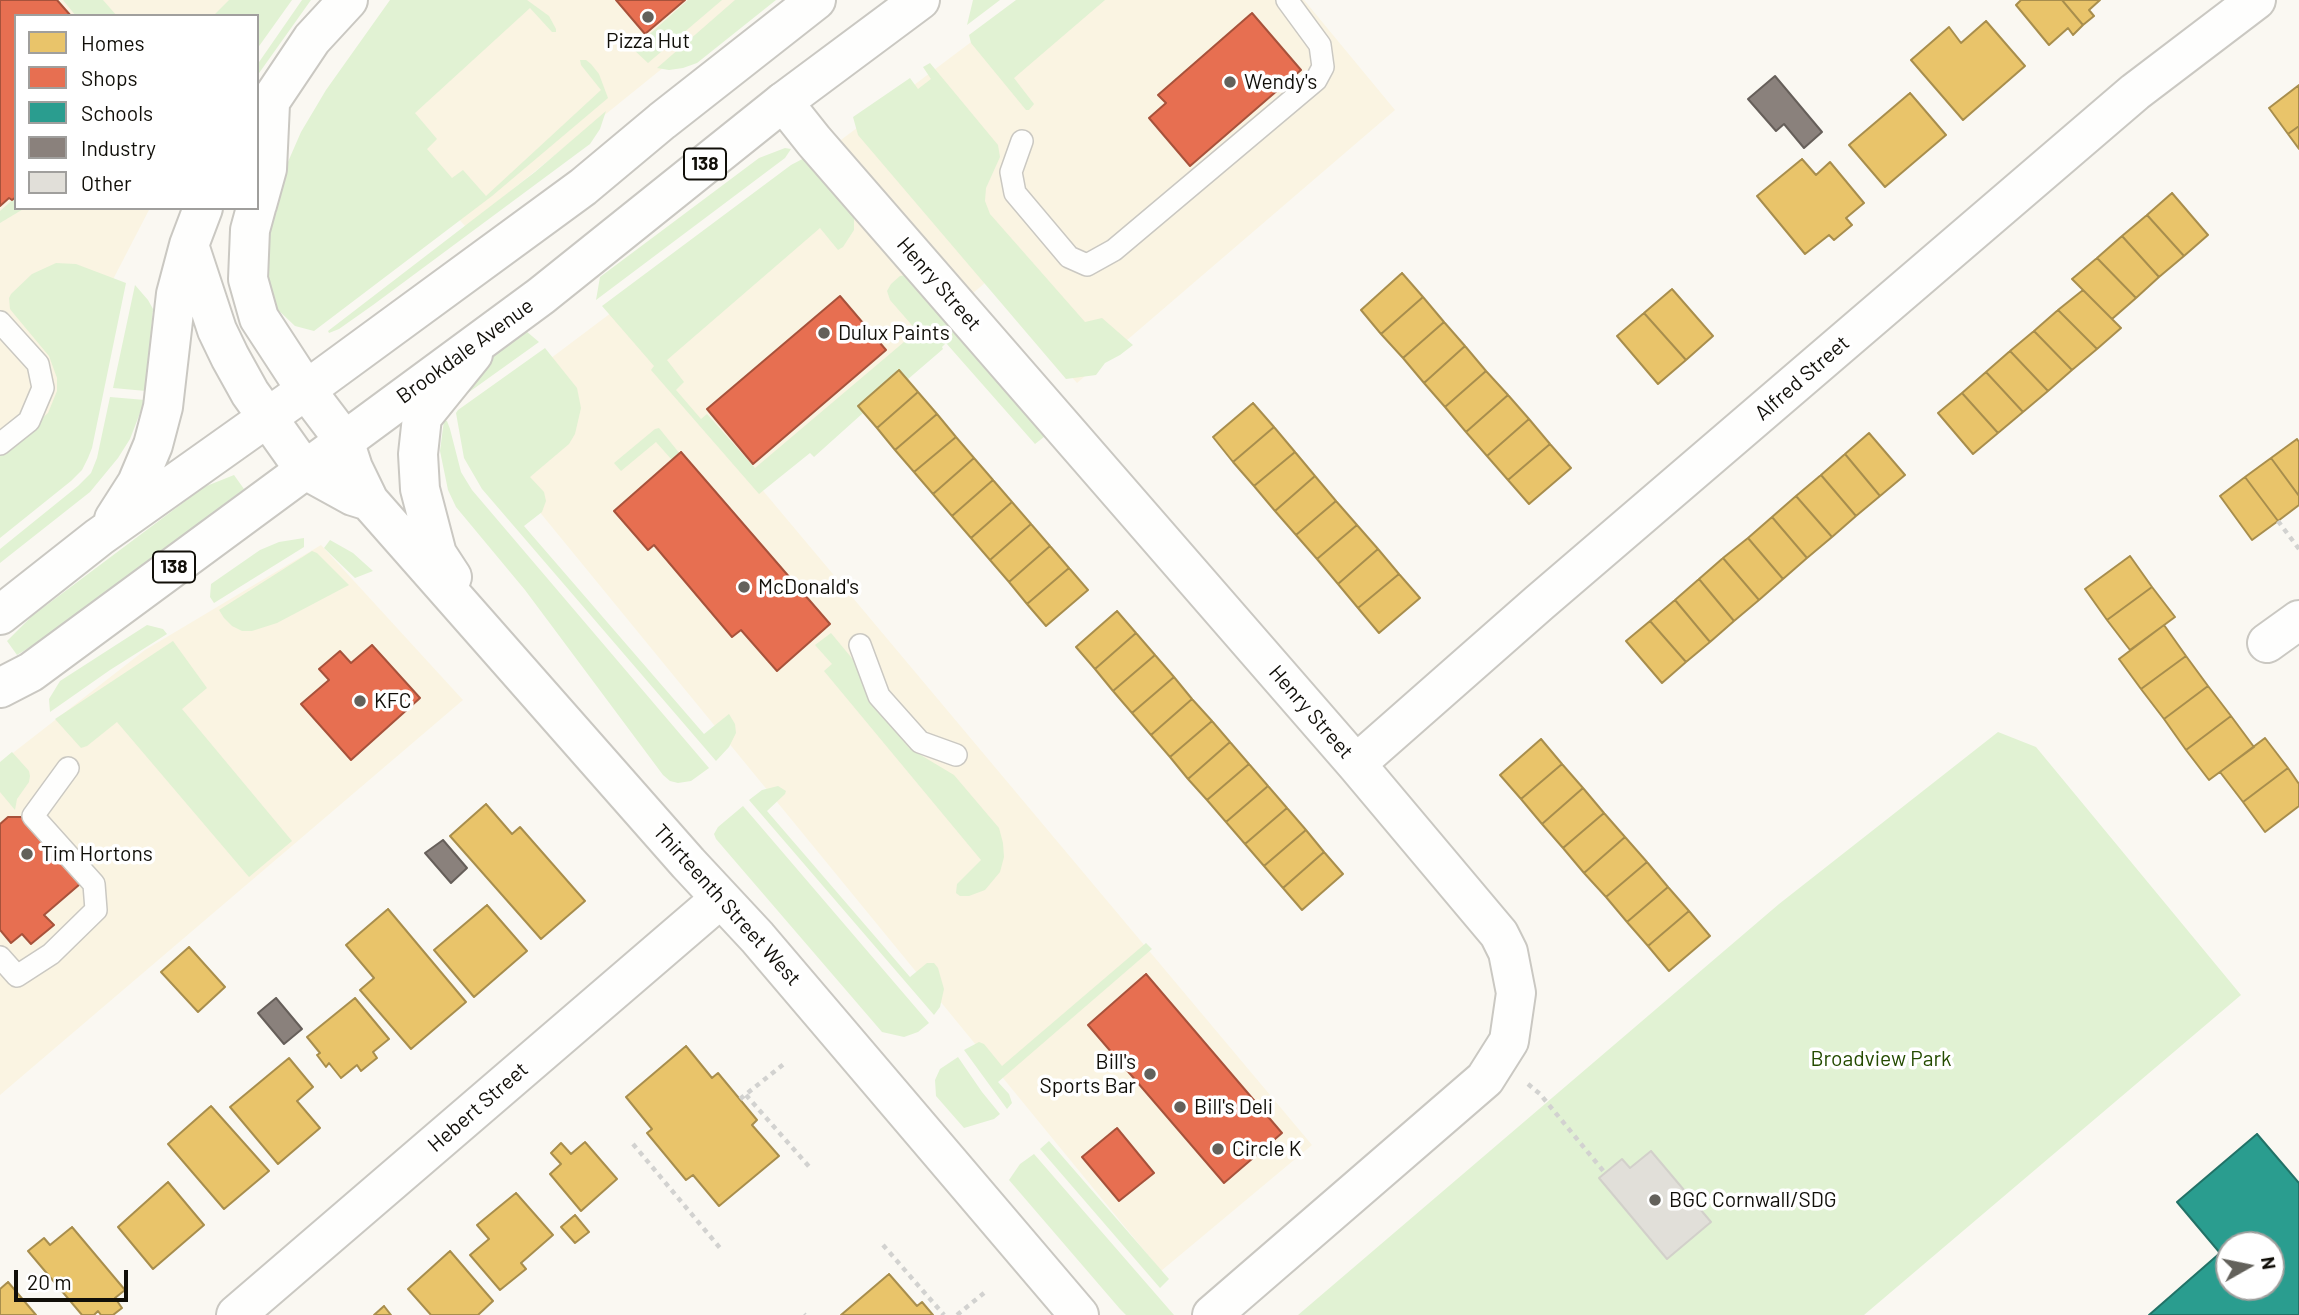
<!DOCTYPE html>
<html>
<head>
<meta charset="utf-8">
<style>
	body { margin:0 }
	#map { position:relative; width:2299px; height:1315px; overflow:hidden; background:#faf8f2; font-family:Barlow,sans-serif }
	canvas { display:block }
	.legend { position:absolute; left:14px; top:14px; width:245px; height:196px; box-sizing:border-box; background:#fff; border:2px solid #a09f9d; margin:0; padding:9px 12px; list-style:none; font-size:21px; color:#110f09 }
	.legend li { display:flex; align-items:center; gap:14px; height:35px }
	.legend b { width:35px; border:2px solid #a09f9d }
	.north { position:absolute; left:2215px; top:1231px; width:70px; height:70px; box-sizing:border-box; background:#fff; border:2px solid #a09f9d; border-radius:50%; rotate:81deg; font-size:19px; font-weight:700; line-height:28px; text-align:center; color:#110f09 }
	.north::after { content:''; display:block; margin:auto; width:24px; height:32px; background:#63615b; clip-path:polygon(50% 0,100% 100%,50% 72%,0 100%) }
	.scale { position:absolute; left:14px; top:1270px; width:114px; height:32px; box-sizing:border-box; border:4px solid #110f09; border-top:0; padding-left:9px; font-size:21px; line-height:24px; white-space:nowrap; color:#110f09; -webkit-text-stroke:5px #fff; paint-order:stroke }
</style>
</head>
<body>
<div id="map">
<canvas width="2299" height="1315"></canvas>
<ul class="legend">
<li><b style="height:19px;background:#e9c46a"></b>Homes</li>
<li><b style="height:19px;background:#e76f51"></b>Shops</li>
<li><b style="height:19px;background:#2a9d8f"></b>Schools</li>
<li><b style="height:19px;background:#8a817c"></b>Industry</li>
<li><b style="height:19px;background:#e1dfd9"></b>Other</li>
</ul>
<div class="north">N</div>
<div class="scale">20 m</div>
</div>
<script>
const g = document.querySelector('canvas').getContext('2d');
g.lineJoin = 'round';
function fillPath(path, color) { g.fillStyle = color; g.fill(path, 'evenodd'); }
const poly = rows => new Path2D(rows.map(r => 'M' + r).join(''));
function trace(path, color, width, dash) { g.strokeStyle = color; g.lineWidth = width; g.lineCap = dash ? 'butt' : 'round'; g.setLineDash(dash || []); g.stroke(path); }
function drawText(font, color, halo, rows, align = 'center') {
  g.font = font + ' Barlow,sans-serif'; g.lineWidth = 7; g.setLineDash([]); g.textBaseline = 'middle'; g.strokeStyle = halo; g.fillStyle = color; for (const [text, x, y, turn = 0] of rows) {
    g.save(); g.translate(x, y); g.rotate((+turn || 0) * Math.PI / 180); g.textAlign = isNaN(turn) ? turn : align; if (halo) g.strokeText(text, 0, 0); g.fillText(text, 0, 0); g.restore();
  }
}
fillPath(poly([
	[0,0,273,0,257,16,16,16,16,208,150,208,106,293,0,529],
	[423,0,747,0,466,227,350,100],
	[1027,0,1304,0,1395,110,1077,383,986,282,754,480,1312,1145,1161,1271,466,422],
	[321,545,463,700,0,1095,0,763,145,650]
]), '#faf4e2');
fillPath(poly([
	[63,0,103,0,117,16,76,16],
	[229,0,292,0,257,49,257,16,213,16],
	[302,0,311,0,257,76,257,65],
	[390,0,527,0,549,16,556,29,556,32,552,32,530,8,415,113,437,139,427,149,452,178,463,170,486,196,601,90,581,65,580,60,586,60,591,64,599,74,608,98,492,196,314,331,295,326,277,309,273,299,268,280,268,242,273,211,284,171,301,132,326,90],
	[688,0,722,0,648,63,633,49],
	[735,0,776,0,697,63,683,68,669,70,657,68],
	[973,0,1000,0,967,25],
	[1016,0,1105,0,1014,78,1034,104,1029,110,1026,110,971,43,969,35],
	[930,63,998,145,1000,157,986,188,985,201,990,214,1085,322,1102,318,1133,345,1120,355,1105,363,1096,375,1066,379,858,135,853,117,910,78,918,89,931,79,923,67],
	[606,111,600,129,590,144,373,305,339,329,329,333,328,331,535,172],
	[785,148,791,149,785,158,596,300,600,277,759,158],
	[808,156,854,203,854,230,843,247,838,250,820,228,667,360,684,382,676,390,701,419,707,414,755,468,917,331,890,300,887,291,891,284,900,276,917,273,1049,433,1035,444,946,343,942,347,943,349,907,380,858,406,863,413,814,457,810,453,759,494,651,370,654,366,602,306,791,165],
	[16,197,16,208,25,208,0,223,0,211],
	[56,263,76,264,126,283,92,448,88,458,82,470,71,481,0,538,0,455,48,413,57,391,57,378,49,356,14,314,10,309,9,298,11,294,32,274],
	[135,285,148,300,153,309,146,391,113,388],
	[526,331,539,342,458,400,475,370],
	[545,348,577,388,581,408,575,434,569,444,530,477,544,492,546,501,542,512,524,526,704,734,729,714,735,724,736,733,729,747,716,761,482,489,464,458,456,413,458,410],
	[110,397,145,400,130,439,118,458,90,492,0,563,0,549,78,486,91,473,97,458],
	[444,420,447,421,450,429,461,472,472,490,709,768,691,781,678,783,670,781,663,775,525,590,456,507,448,490,440,451],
	[659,428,680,454,672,460,656,442,621,471,614,463,655,429],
	[234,475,244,489,52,634,17,655,7,641,32,616,204,487],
	[304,538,304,547,214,603,210,597,211,584,260,550,279,542],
	[330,540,353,553,373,571,355,578,324,548],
	[312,551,317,553,349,585,277,623,252,631,242,631,232,626,224,618,219,610],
	[147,625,163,629,167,634,110,670,50,712,49,699,60,681],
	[831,633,860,668,871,702,909,748,954,775,999,828,1003,843,1004,857,1000,872,985,890,969,896,960,896,956,893,957,884,981,860,824,671,832,664,815,645],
	[173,641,207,688,182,709,292,841,249,877,117,722,87,746,81,748,55,719],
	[1998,732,2036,747,2241,995,1864,1315,1298,1315,1779,904],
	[12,752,29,771,30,776,29,782,17,799,15,810,0,792,0,762],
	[778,786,786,791,785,794,767,811,910,977,927,963,934,963,938,968,944,989,940,1007,934,1015,749,800,762,790],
	[743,806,929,1023,918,1032,904,1037,882,1032,716,839,714,834,718,827],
	[1146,943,1152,949,998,1082,1009,1094,1012,1103,1007,1109,964,1050,979,1042,984,1044,1002,1066],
	[958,1057,982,1092,1000,1114,994,1119,964,1128,936,1096,935,1080,940,1069],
	[1049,1141,1169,1279,1160,1288,1040,1149],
	[1034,1154,1174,1315,1126,1315,1120,1309,1009,1180,1020,1164]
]), '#e1f2d3');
const homes = poly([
	[2021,0,2062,0,2083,25,2073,35,2068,28,2049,45,2016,5,2021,0],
	[2062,0,2100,0,2089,10,2094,16,2083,25,2062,0],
	[1986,21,2025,66,1963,120,1911,60,1949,27,1961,43,1986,21],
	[2299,85,2299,126,2288,134,2269,108,2299,85],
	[1910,93,1946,135,1885,187,1849,145,1910,93],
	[2299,126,2299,149,2288,134,2299,126],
	[1802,159,1816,175,1830,162,1864,203,1846,218,1852,225,1834,240,1829,235,1805,254,1757,196,1802,159],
	[2172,193,2208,235,2184,256,2147,215,2172,193],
	[2147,215,2184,256,2159,277,2122,236,2147,215],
	[2122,236,2159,277,2136,298,2097,258,2122,236],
	[2097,258,2136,298,2112,319,2072,279,2097,258],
	[1402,273,1423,297,1381,334,1361,310,1402,273],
	[1672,289,1713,336,1686,360,1644,313,1672,289],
	[2083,290,2121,328,2097,349,2058,310,2083,290],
	[1423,297,1444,322,1403,358,1381,334,1423,297],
	[2058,310,2097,349,2072,370,2034,331,2058,310],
	[1644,313,1686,360,1658,384,1617,336,1644,313],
	[1444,322,1465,346,1424,383,1403,358,1444,322],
	[2034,331,2072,370,2048,391,2010,351,2034,331],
	[1465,346,1486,371,1445,407,1424,383,1465,346],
	[2010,351,2048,391,2023,412,1986,372,2010,351],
	[899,370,918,392,877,428,858,406,899,370],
	[1486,371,1508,395,1466,432,1445,407,1486,371],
	[1986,372,2023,412,1998,433,1962,393,1986,372],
	[918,392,937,414,895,450,877,428,918,392],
	[1962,393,1998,433,1973,454,1938,413,1962,393],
	[1508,395,1529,419,1487,456,1466,432,1508,395],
	[1253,403,1274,427,1233,462,1213,437,1253,403],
	[937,414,956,437,914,472,895,450,937,414],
	[1529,419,1550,444,1508,480,1487,456,1529,419],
	[1274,427,1295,452,1254,486,1233,462,1274,427],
	[1869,433,1905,475,1880,496,1845,454,1869,433],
	[956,437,974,458,933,494,914,472,956,437],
	[2297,439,2299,442,2299,496,2271,458,2297,439],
	[1550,444,1571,468,1529,504,1508,480,1550,444],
	[1295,452,1315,476,1275,511,1254,486,1295,452],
	[1845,454,1880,496,1856,516,1821,475,1845,454],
	[974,458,993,480,952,516,933,494,974,458],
	[2271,458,2299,496,2299,505,2278,521,2245,477,2271,458],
	[1821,475,1856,516,1832,537,1796,496,1821,475],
	[1315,476,1336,501,1296,535,1275,511,1315,476],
	[2245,477,2278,521,2252,540,2220,496,2245,477],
	[993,480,1012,502,971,538,952,516,993,480],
	[1796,496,1832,537,1807,558,1772,517,1796,496],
	[1336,501,1357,525,1317,559,1296,535,1336,501],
	[1012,502,1031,524,990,560,971,538,1012,502],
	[1772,517,1807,558,1783,579,1748,538,1772,517],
	[1031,524,1050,546,1009,582,990,560,1031,524],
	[1357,525,1378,549,1338,584,1317,559,1357,525],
	[1748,538,1783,579,1759,600,1723,558,1748,538],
	[1050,546,1069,568,1027,604,1009,582,1050,546],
	[1378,549,1399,574,1358,608,1338,584,1378,549],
	[2130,556,2152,587,2107,620,2085,589,2130,556],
	[1723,558,1759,600,1734,621,1699,579,1723,558],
	[1069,568,1088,590,1046,626,1027,604,1069,568],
	[1399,574,1420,598,1379,633,1358,608,1399,574],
	[1699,579,1734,621,1710,642,1675,600,1699,579],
	[2152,587,2175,617,2130,650,2107,620,2152,587],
	[1675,600,1710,642,1686,662,1650,621,1675,600],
	[1117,611,1136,633,1095,669,1076,647,1117,611],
	[1650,621,1686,662,1662,683,1626,641,1650,621],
	[2164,625,2186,656,2141,689,2119,659,2164,625],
	[1136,633,1155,655,1113,691,1095,669,1136,633],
	[1155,655,1174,677,1132,713,1113,691,1155,655],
	[2186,656,2208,686,2164,719,2141,689,2186,656],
	[1174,677,1192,699,1151,735,1132,713,1174,677],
	[2208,686,2231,716,2186,750,2164,719,2208,686],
	[1192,699,1212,721,1170,757,1151,735,1192,699],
	[2231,716,2254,747,2209,780,2186,750,2231,716],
	[1212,721,1230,742,1188,779,1170,757,1212,721],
	[2265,738,2288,768,2243,802,2220,772,2265,738],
	[1541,739,1562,764,1521,799,1500,775,1541,739],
	[1230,742,1249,764,1207,800,1188,779,1230,742],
	[1249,764,1268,786,1226,822,1207,800,1249,764],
	[1562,764,1583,788,1542,824,1521,799,1562,764],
	[2288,768,2299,784,2299,806,2265,832,2243,802,2288,768],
	[1268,786,1287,808,1245,844,1226,822,1268,786],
	[1583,788,1604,813,1563,848,1542,824,1583,788],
	[486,804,512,834,520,827,585,901,541,939,450,836,486,804],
	[1287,808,1306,830,1264,866,1245,844,1287,808],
	[1604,813,1625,837,1584,873,1563,848,1604,813],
	[1306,830,1324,852,1283,888,1264,866,1306,830],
	[1625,837,1647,862,1606,897,1584,873,1625,837],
	[1324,852,1343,874,1302,910,1283,888,1324,852],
	[1647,862,1668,887,1627,922,1606,897,1647,862],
	[1668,887,1689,911,1648,946,1627,922,1668,887],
	[487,905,527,951,474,997,434,950,487,905],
	[388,909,466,1002,411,1049,360,990,374,978,346,945,388,909],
	[1689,911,1710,936,1669,971,1648,946,1689,911],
	[189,947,225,987,198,1012,161,972,189,947],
	[355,998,389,1039,373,1052,377,1058,361,1071,357,1065,341,1078,329,1063,326,1067,317,1055,320,1053,307,1037,355,998],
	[686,1046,712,1078,718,1073,757,1120,752,1125,779,1156,719,1206,693,1175,686,1180,647,1133,652,1129,626,1097,686,1046],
	[289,1058,313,1087,297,1101,320,1128,278,1164,230,1107,289,1058],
	[211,1106,269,1171,224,1209,168,1144,211,1106],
	[585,1142,617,1179,581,1211,550,1174,561,1164,551,1153,561,1143,571,1154,585,1142],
	[168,1182,204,1225,153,1269,118,1227,168,1182],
	[516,1193,553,1235,521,1263,526,1269,500,1290,470,1255,489,1239,477,1225,516,1193],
	[575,1215,589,1232,575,1243,561,1227,575,1215],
	[72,1227,125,1290,115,1298,122,1308,113,1315,101,1315,98,1311,94,1315,82,1315,28,1251,44,1238,50,1245,72,1227],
	[450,1251,493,1301,478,1315,431,1315,408,1289,450,1251],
	[889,1274,917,1306,922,1302,933,1315,841,1315,889,1274],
	[8,1282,36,1315,0,1315,0,1289,8,1282],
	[384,1306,391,1315,374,1315,384,1306]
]);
fillPath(homes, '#e9c46a');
trace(homes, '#a88e4d', 2);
const shops = poly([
	[0,0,57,0,71,16,16,16,16,197,12,200,9,198,0,206,0,0],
	[616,0,685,0,645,34,616,0],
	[1252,13,1301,70,1190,166,1149,118,1166,103,1158,95,1252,13],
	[840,296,886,350,753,464,707,409,840,296],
	[681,452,830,624,777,671,741,630,732,637,654,545,648,550,614,511,681,452],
	[372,645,420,698,351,760,301,704,329,680,319,669,340,651,351,663,372,645],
	[8,817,23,817,80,884,44,915,54,925,31,944,22,934,11,943,0,930,0,824,8,817],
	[1146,974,1282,1133,1224,1183,1088,1025,1146,974],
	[1117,1128,1154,1173,1119,1201,1082,1157,1117,1128]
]);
fillPath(shops, '#e76f51');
trace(shops, '#a7523b', 2);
const schools = poly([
	[2257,1134,2299,1183,2299,1315,2149,1315,2220,1253,2177,1202,2257,1134],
	[2229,1245,2271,1245,2271,1287,2229,1287,2229,1245]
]);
fillPath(schools, '#2a9d8f');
trace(schools, '#227267', 2);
const industry = poly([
	[1775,76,1822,132,1804,148,1784,124,1776,131,1748,99,1775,76],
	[443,840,467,868,451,883,425,853,443,840],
	[276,998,302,1029,284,1044,258,1013,276,998]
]);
fillPath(industry, '#8a817c');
trace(industry, '#665f5a', 2);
const building = poly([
	[1651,1151,1711,1222,1667,1259,1599,1178,1622,1159,1630,1168,1651,1151]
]);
fillPath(building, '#e1dfd9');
trace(building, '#d2d0ca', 2);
const lane = poly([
	[1022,141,1011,172,1015,193,1069,257,1087,265,1114,250,1316,80,1323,67,1320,45,1287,0],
	[0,322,38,364,43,388,29,421,0,444],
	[860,645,879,696,920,742,956,755],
	[0,957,17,976,51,954,96,910,94,884,33,816,68,768]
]);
const street = poly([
	[783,102,814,141,1356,764,1499,934,1508,952,1516,993,1509,1041,1485,1079,1212,1315],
	[2267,643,2299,620],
	[1356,764,1539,603,2135,92,2256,0],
	[236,1315,720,899]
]);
const secondary = poly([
	[344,440,353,468,369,501,688,863,757,937,1079,1315],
	[304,469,353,496,369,501],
	[452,577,437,554,420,489,418,454,422,417,473,354]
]);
const primary = poly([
	[257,121,312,39,348,0],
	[257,205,267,169,270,104],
	[256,208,250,230,248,279,259,318,306,390,344,440],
	[189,245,217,330,230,357,250,393,304,469],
	[114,519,137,483,153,445,163,407,176,294,189,245,203,208],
	[0,615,99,537,306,390,583,187,662,121,816,0],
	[0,688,31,672,541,296,783,102,920,0]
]);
trace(lane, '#cac8c2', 24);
trace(street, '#cac8c2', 42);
trace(secondary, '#cac8c2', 42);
trace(primary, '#cac8c2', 42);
trace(poly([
	[2278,521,2299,549],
	[1528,1084,1540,1094,1605,1173],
	[746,1095,812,1170],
	[740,1099,785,1063],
	[633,1144,720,1248],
	[883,1245,944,1315],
	[804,1314,805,1315],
	[957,1315,984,1293]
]), '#d2d2d0', 4.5, [5, 5]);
trace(lane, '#fefefd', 21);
trace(street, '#fefefd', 38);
trace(secondary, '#fefefd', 38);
trace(primary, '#fefefd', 38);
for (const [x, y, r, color] of [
	[648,17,7,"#63615b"],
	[1230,82,7,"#63615b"],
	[824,333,7,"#63615b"],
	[744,587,7,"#63615b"],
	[360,701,7,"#63615b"],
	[27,854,7,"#63615b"],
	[1150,1074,7,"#63615b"],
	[1180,1107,7,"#63615b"],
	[1218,1149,7,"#63615b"],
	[1655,1200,7,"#63615b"]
]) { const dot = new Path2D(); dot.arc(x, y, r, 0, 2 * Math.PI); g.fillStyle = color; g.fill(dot); trace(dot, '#fff', 2.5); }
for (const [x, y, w] of [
	[705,164,42],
	[174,567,42]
]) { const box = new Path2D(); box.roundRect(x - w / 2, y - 15.5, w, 31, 5); g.fillStyle = '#fff'; g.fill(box); trace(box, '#110f09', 2); }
drawText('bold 19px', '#110f09', null, [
	["138",705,164],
	["138",174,567]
]);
drawText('21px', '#110f09', '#fff', [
	["Pizza Hut",648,41,"center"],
	["Wendy's",1244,82],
	["Dulux Paints",838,333],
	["McDonald's",758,587],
	["KFC",374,701],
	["Tim Hortons",41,854],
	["Bill's",1136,1062,"right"],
	["Sports Bar",1136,1086,"right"],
	["Bill's Deli",1194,1107],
	["Circle K",1232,1149],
	["BGC Cornwall/SDG",1669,1200]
], 'left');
drawText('21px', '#110f09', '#fff', [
	["Henry Street",939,284,49],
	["Brookdale Avenue",465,351,-36],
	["Alfred Street",1802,378,-41],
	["Henry Street",1311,712,49],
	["Thirteenth Street West",727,905,48],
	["Hebert Street",478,1107,-41]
]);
drawText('21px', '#244b00', '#fff', [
	["Broadview Park",1881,1059]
]);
</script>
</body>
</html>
